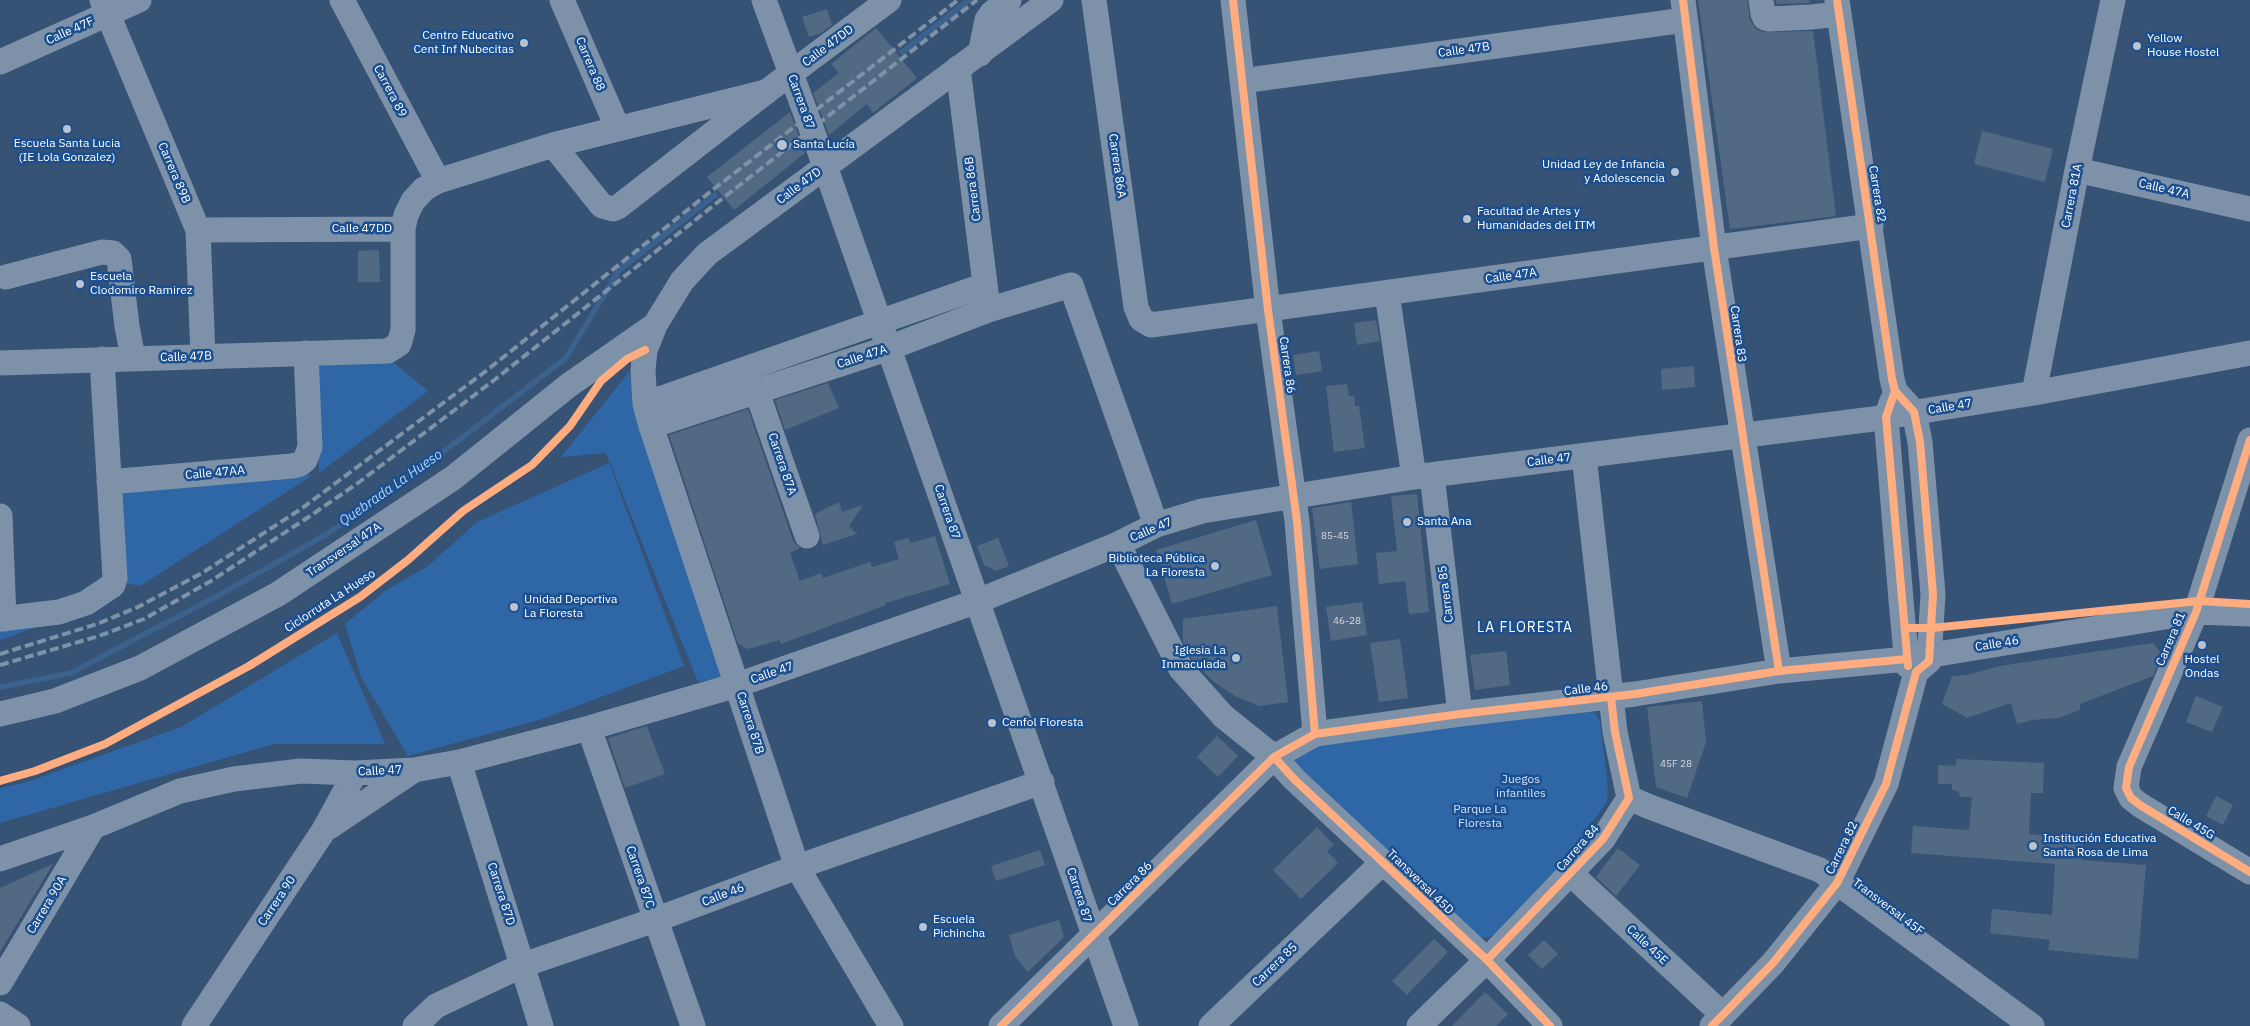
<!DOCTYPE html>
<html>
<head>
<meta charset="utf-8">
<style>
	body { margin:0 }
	canvas { display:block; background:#365274 }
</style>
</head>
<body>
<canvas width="2250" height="1026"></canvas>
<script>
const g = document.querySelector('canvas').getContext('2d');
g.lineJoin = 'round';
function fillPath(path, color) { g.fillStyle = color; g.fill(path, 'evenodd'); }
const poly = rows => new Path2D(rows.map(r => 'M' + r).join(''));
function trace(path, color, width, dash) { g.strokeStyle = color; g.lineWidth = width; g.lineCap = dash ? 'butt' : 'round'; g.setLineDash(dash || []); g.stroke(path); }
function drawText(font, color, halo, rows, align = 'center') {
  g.font = font + ' "IBM Plex Sans",sans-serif'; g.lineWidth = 5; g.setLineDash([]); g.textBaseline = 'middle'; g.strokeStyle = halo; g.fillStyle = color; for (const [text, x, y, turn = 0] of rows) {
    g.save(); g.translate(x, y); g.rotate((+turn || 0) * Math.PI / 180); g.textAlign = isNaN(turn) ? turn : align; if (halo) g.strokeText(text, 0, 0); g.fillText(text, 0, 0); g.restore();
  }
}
fillPath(poly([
	[389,359,428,391,319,473,315,362],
	[629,372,724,677,698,682,606,453,561,457],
	[609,463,684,666,542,719,408,756,361,677,345,624,385,591,428,566,477,522],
	[313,475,140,586,125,583,116,490],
	[75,613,0,640,0,626],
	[337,633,385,744,274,744,0,823,0,788,27,782,181,727],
	[1585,708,1595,713,1600,721,1608,788,1607,802,1557,871,1500,933,1486,938,1469,938,1325,790,1310,789,1295,768,1292,756,1300,747]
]), '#2f66a5');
trace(poly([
	[902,52,969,0],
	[0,687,71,673,221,594,327,534,434,459,566,358,619,270,715,195]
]), '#3b618d', 5.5);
fillPath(poly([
	[1698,0,1747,0,1750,20,1756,29,1762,32,1813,31,1836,216,1730,229],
	[1776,0,1809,0,1810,3,1776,4],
	[827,9,832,25,821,33,809,37,802,17],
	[876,28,917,78,873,113,867,104,829,135,813,93,839,73,831,64],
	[790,112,805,153,734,210,707,177],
	[1982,131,2053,149,2045,182,1974,164],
	[379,250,380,282,358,282,358,251],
	[1376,320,1380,341,1357,345,1354,323],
	[1319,351,1322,371,1296,375,1293,355],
	[1694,366,1695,387,1662,390,1661,369],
	[828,383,839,408,785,430,775,400],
	[1347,384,1349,396,1354,396,1355,406,1359,406,1365,448,1334,452,1326,386],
	[748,409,793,541,800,548,790,553,800,581,821,573,823,578,870,562,872,567,899,559,894,542,908,538,911,543,935,536,950,584,885,603,886,605,781,644,780,640,748,649,738,644,669,435],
	[1417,494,1429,612,1409,614,1405,581,1379,584,1376,553,1397,551,1391,496],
	[839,502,842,512,863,505,849,526,857,534,823,545,815,514],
	[1351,502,1358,564,1320,569,1312,508],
	[1256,520,1272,575,1172,604,1156,550],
	[998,538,1009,566,996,571,984,565,977,546],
	[1362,602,1367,635,1331,641,1326,607],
	[1277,606,1288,702,1259,706,1235,696,1214,682,1193,661,1183,642,1183,619],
	[1400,639,1408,698,1379,702,1370,643],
	[2153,643,2162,654,2153,676,2080,704,2080,710,2058,718,2032,720,2017,724,2011,703,1967,718,1942,704,1952,676,1967,675,2000,666],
	[1506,651,1510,685,1475,690,1470,655],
	[2196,696,2223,707,2212,732,2186,722],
	[1702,701,1706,742,1687,798,1656,787,1647,707],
	[647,726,665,774,625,788,608,738],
	[1217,736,1238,756,1218,777,1197,757],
	[1956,759,2044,763,2043,793,2031,793,2029,834,2083,838,2082,860,2146,865,2138,959,2048,950,2050,940,1990,933,1992,909,2052,915,2055,864,1911,853,1913,826,1969,830,1972,797,1961,797,1958,791,1952,790,1952,784,1938,784,1938,765,1956,766],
	[2216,796,2233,805,2223,825,2206,816],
	[1317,827,1334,845,1327,851,1338,863,1301,899,1273,870],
	[1618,848,1640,865,1616,896,1596,877],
	[1040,850,1045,865,996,881,991,866],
	[53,864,0,952,0,888],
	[1059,920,1064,937,1028,972,1015,956,1009,935],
	[1434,939,1448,952,1407,995,1392,981],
	[1544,940,1558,954,1542,969,1528,955],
	[1485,992,1508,1014,1496,1026,1452,1026]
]), '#526984');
trace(poly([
	[102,0,198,230,203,356],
	[342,0,438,181],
	[562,0,618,129],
	[764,0,825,166,1126,1026],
	[1094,0,1136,307,1141,319,1151,325,1871,226],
	[1233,0,1268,310,1297,521,1315,734],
	[1683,0,1714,248,1779,671],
	[1761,0,1763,14,1765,18,1769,19,1811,17,1839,14],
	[980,54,987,20,992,13,1009,0],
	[0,62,139,0],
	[958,68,987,300],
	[1242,81,1685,20],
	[553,145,602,206,613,209,618,207,766,92,889,0],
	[2077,170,2250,209],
	[198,230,403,229],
	[6,277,102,252,113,253,119,259,127,326,133,358],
	[1387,293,1414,477],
	[0,363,388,351,399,344,403,330,403,229,406,215,413,201,424,189,438,181,553,145,766,92],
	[757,392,807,536],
	[2034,393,2077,170,2113,0],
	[1892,401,1886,417,1901,600,1907,665,1914,670],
	[645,404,985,285],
	[651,426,889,348,988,310,1071,285,1156,525],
	[2250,440,2196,612,2129,767,2126,788,2131,798,2140,805,2250,872],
	[1432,475,1460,714],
	[109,482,292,466,300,464,305,460,310,447,306,353],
	[0,516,4,619],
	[1118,544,1181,669,1223,716,1274,757,1294,779,1487,960,1550,1026],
	[0,619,59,612,86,603,113,585,115,578,102,359],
	[0,714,55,701,140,668,278,594,453,478,569,385,655,325],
	[589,728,693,1026],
	[459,762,541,1026],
	[1629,798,1650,807,1820,870,2032,1026],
	[329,827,414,770],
	[0,859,93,827,180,791,234,779,301,771,355,773,414,770,459,762,589,728,737,685,978,601,1118,544,1156,525,1202,511,1414,477,1873,419,2034,393,2250,353],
	[1571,874,1723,1015],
	[0,983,93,827],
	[0,1014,18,1026],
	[194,1026,324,830,355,773],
	[415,1026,436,1006,523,965,655,920,797,867,1042,782],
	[891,1026,797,867,651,426,645,404,643,370,645,350,655,325,682,281,707,254,1051,0],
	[1001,1026,1274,757,1315,734,1460,714,1635,694,1779,671,1907,659,2196,612,2250,614],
	[1211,1026,1383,862],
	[1419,1026,1487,960,1603,839,1629,798,1615,732,1584,456],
	[1712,1026,1773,963,1837,883,1886,784,1916,672,1929,661,1933,594,1920,442,1914,412,1895,391,1892,379,1837,0]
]), '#7d92a8', 25);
trace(poly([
	[0,654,97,624,138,607,202,573,301,509,486,371,710,192,958,0],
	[0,665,99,636,144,619,211,581,310,516,358,483,493,381,718,202,977,0]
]), '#7e92a7', 4, [9, 4]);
trace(poly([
	[1233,0,1268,310,1297,521,1315,734],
	[1683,0,1714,248,1779,671],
	[1895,391,1886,417,1908,666],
	[2250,440,2196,612,2129,767,2126,788,2131,798,2140,805,2250,872],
	[1905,628,1932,628,2199,601,2250,604],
	[1274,757,1294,779,1487,960,1550,1026],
	[0,781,35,771,105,744,249,666,360,597,408,560,463,511,532,465,570,426,601,381,627,359,645,350],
	[1487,960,1603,839,1629,798,1615,732,1611,697],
	[1001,1026,1274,757,1315,734,1460,714,1635,694,1779,671,1907,659],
	[1712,1026,1773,963,1837,883,1886,784,1916,672,1929,661,1933,594,1920,442,1914,412,1895,391,1892,379,1837,0]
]), '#ffac80', 8);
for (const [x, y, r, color] of [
	[524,43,5,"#b9c2ce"],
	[2137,46,5,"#b9c2ce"],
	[67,129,5,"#b9c2ce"],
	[782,145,6,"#b9c2ce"],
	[1675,172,5,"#b9c2ce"],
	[1467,219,5,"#b9c2ce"],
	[80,284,5,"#b9c2ce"],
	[1407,522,5,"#b9c2ce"],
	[1215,566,5,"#b9c2ce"],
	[514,607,5,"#b9c2ce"],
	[2202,645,5,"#b9c2ce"],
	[1236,658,5,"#b9c2ce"],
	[992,723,5,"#b9c2ce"],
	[2033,846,5,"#b9c2ce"],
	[923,927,5,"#b9c2ce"]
]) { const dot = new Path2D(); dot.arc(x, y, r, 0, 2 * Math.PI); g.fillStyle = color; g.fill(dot); trace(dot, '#1b4f8f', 2); }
drawText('10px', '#d4dae0', null, [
	["85-45",1335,536],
	["46-28",1347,621],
	["45F 28",1676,764]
]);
drawText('12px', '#fff', '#1b4f8f', [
	["Calle 47F",70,31,-24],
	["Calle 47DD",828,46,-37],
	["Calle 47B",1464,50,-8],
	["Carrera 88",590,64,67],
	["Carrera 89",390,91,62],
	["Carrera 87",801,102,70],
	["Carrera 86A",1117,166,82],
	["Carrera 89B",174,173,67],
	["Calle 47D",799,186,-37],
	["Carrera 86B",973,189,-97],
	["Calle 47A",2164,189,13],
	["Carrera 82",1877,194,81],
	["Carrera 81A",2072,196,-79],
	["Calle 47DD",362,229],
	["Calle 47A",1511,276,-8],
	["Carrera 83",1738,334,82],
	["Calle 47B",186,357,-2],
	["Calle 47A",862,357,-18],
	["Carrera 86",1287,365,82],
	["Calle 47",1950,407,-9],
	["Calle 47",1549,460,-7],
	["Carrera 87A",782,464,71],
	["Calle 47AA",215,473,-5],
	["Carrera 87",947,512,71],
	["Calle 47",1151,530,-23],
	["Transversal 47A",344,550,-34],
	["Carrera 85",1446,594,-97],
	["Ciclorruta La Hueso",330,601,-33],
	["Carrera 81",2171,639,-67],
	["Calle 46",1997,644,-9],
	["Calle 47",772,673,-19],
	["Calle 46",1586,689,-7],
	["Carrera 87B",750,723,72],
	["Calle 47",380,771,-3],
	["Calle 45G",2191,823,31],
	["Carrera 84",1578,848,-49],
	["Carrera 82",1842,848,-64],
	["Carrera 87C",640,877,71],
	["Transversal 45D",1420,882,44],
	["Carrera 86",1130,884,-45],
	["Carrera 87D",501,894,72],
	["Calle 46",723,895,-21],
	["Carrera 87",1079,895,72],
	["Carrera 90",277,901,-56],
	["Carrera 90A",47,905,-59],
	["Transversal 45F",1888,907,37],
	["Calle 45E",1647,945,43],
	["Carrera 85",1275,965,-44]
]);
drawText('12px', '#fff', '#1b4f8f', [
	["Centro Educativo",514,36,"right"],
	["Cent Inf Nubecitas",514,50,"right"],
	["Yellow",2147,39],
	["House Hostel",2147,53],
	["Escuela Santa Lucia",67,144,"center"],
	["(IE Lola Gonzalez)",67,158,"center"],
	["Santa Lucía",793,145],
	["Unidad Ley de Infancia",1665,165,"right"],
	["y Adolescencia",1665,179,"right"],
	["Facultad de Artes y",1477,212],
	["Humanidades del ITM",1477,226],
	["Escuela",90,277],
	["Clodomiro Ramirez",90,291],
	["Santa Ana",1417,522],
	["Biblioteca Pública",1205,559,"right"],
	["La Floresta",1205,573,"right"],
	["Unidad Deportiva",524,600],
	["La Floresta",524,614],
	["Iglesia La",1226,651,"right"],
	["Inmaculada",1226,665,"right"],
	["Hostel",2202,660,"center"],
	["Ondas",2202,674,"center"],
	["Cenfol Floresta",1002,723],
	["Institución Educativa",2043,839],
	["Santa Rosa de Lima",2043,853],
	["Escuela",933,920],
	["Pichincha",933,934]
], 'left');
drawText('12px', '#cfe3fa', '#1b4f8f', [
	["Juegos",1521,780],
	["infantiles",1521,794],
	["Parque La",1480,810],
	["Floresta",1480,824]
]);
drawText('italic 14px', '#b5d3f5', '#1b4f8f', [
	["Quebrada La Hueso",391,488,-35]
]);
g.letterSpacing = '1px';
drawText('14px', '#fff', '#1b4f8f', [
	["LA FLORESTA",1525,628]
]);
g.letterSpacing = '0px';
</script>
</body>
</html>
